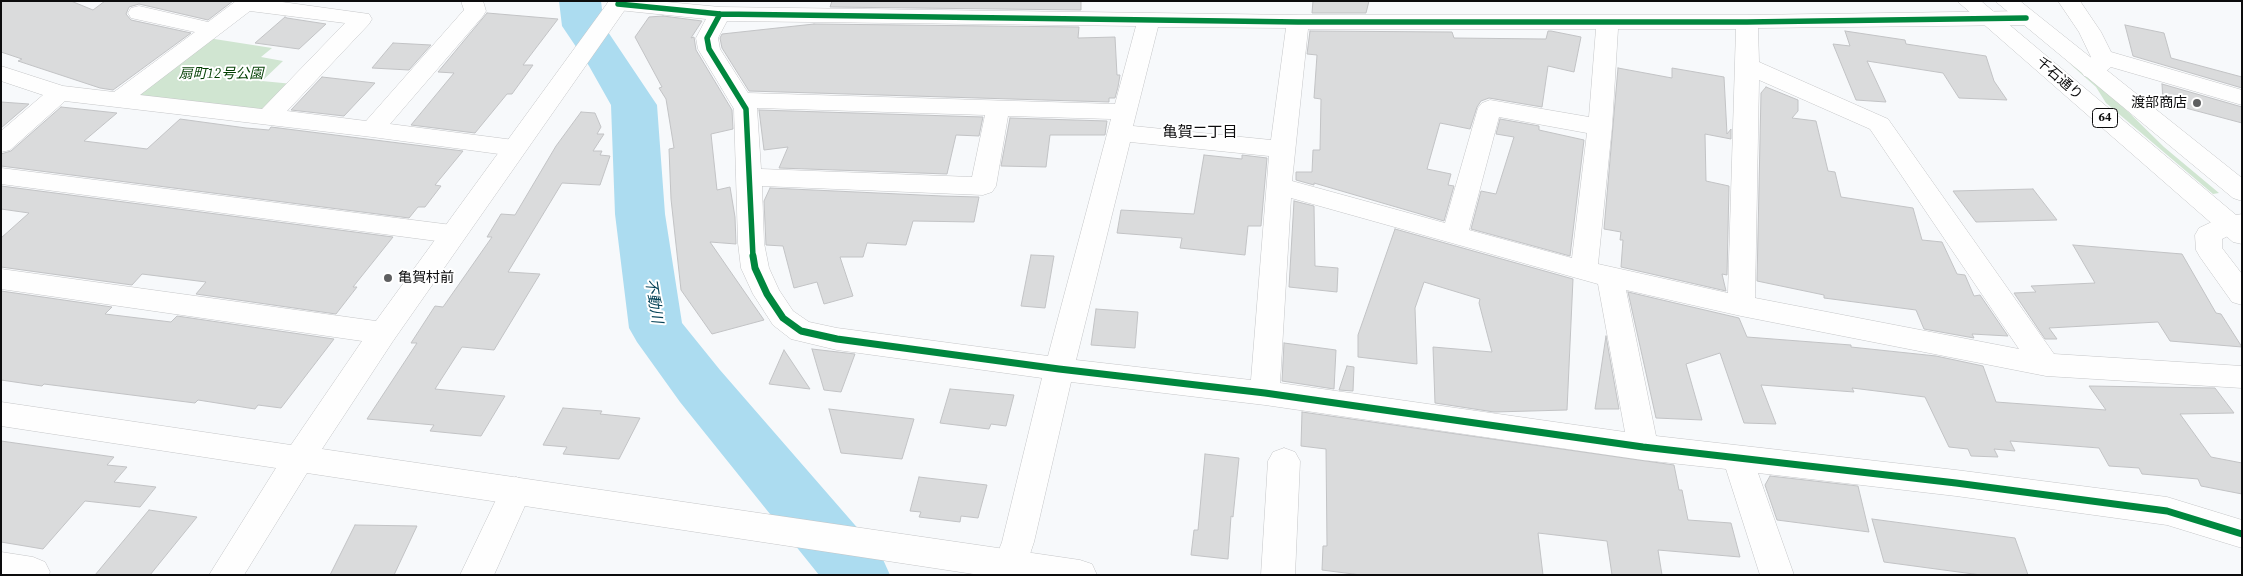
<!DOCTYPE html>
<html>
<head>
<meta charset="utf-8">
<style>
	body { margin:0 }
	#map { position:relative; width:2243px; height:576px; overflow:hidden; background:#f7f9fb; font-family:"Source Serif 4",serif }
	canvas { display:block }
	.frame { position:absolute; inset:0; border:2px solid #0c0c0d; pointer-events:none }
</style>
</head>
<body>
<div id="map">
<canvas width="2243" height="576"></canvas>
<div class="frame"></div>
</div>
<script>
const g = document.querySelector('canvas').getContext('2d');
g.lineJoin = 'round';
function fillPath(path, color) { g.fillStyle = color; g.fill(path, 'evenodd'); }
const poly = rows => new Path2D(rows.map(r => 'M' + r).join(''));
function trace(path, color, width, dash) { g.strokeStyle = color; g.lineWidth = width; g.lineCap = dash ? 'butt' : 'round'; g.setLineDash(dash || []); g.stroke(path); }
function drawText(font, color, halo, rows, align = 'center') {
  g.font = font + ' "Source Serif 4","Noto Sans JP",serif'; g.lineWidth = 4; g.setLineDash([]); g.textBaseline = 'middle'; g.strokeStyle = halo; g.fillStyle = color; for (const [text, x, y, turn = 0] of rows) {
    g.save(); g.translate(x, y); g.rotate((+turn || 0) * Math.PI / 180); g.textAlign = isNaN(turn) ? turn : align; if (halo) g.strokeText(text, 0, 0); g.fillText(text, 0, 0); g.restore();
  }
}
fillPath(poly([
	[208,38,272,48,261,57,283,61,262,81,293,84,265,114,133,97],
	[2069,63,2100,84,2164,147,2219,193,2213,194,2106,103,2096,87]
]), '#d0e5d1');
fillPath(poly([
	[559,1,601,1,604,26,657,105,665,214,682,323,720,370,881,555,890,575,819,575,680,402,637,342,629,328,615,214,611,105,589,66,562,26,559,1]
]), '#acdcf0');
const building = poly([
	[1,1,71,1,93,10,105,1,233,1,208,20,139,4,129,7,126,14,131,20,191,33,113,90,100,88,18,61,22,59,1,52,1,1],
	[832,1,1081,1,1081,10,830,7,832,1],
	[1313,1,1369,1,1366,13,1312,13,1313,1],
	[487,13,558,19,523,65,533,65,512,94,507,94,475,133,411,125,454,73,438,72,487,13],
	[663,16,702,21,691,38,694,37,696,50,732,110,733,129,711,134,717,190,730,187,735,217,736,244,710,242,764,320,712,334,681,290,671,199,669,149,674,148,666,99,659,88,662,87,635,37,649,17,663,16],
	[285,17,287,18,326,24,299,49,255,43,285,17],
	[814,24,1079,27,1078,38,1115,37,1117,75,1120,75,1118,87,1115,98,1109,98,1109,102,749,91,722,48,720,38,722,34,814,24],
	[2125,25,2164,33,2171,58,2242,77,2242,88,2133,56,2125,25],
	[1310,31,1452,32,1454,38,1546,39,1548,31,1551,31,1581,37,1574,72,1548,66,1542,107,1489,98,1481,101,1477,107,1470,129,1440,123,1427,169,1451,174,1448,185,1454,186,1444,221,1314,183,1314,185,1296,180,1296,172,1312,172,1313,150,1320,150,1321,99,1314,98,1317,55,1307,54,1310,31],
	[1845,31,1905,40,1906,44,1986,56,1994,81,2007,100,1959,98,1943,73,1867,61,1886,102,1856,100,1833,44,1850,46,1845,31],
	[393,43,431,45,409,70,372,68,393,43],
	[1618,68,1672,78,1672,68,1724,77,1727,134,1731,129,1731,139,1705,134,1706,181,1729,186,1727,275,1722,274,1726,291,1621,267,1623,240,1620,240,1621,232,1604,229,1618,68],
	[322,77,375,83,344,116,291,110,322,77],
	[2162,84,2242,107,2242,123,2163,102,2162,84],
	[1766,87,1798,100,1798,111,1792,118,1816,121,1828,171,1835,172,1841,197,1913,208,1922,240,1942,242,1957,274,1965,275,1974,296,1980,295,2008,336,1972,334,1974,338,1924,329,1916,310,1824,298,1824,295,1757,281,1761,93,1766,87],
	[1,102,29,104,1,128,1,102],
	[61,107,117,113,84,141,147,149,180,119,246,128,269,130,271,127,463,151,435,185,441,186,425,207,418,207,409,218,1,166,1,154,11,151,61,107],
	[759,110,983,117,979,136,956,135,947,174,779,168,788,147,764,150,759,110],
	[581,112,595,113,601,127,597,134,604,134,593,151,602,151,600,155,610,156,600,185,562,183,508,272,540,274,494,350,462,347,435,389,505,396,481,436,430,431,434,425,367,419,417,343,411,343,435,306,443,307,492,237,487,237,501,214,515,215,556,146,581,112],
	[1010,118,1107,121,1105,135,1050,135,1046,167,1001,166,1010,118],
	[1500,119,1539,126,1539,130,1584,140,1570,256,1471,229,1481,191,1496,194,1514,137,1496,134,1500,119],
	[1204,155,1242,159,1242,155,1267,158,1261,226,1248,226,1245,255,1180,248,1182,238,1117,233,1121,210,1194,214,1204,155],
	[1,186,393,237,353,287,357,287,336,314,196,294,206,282,142,274,132,285,1,267,1,238,29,213,1,209,1,186],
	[770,188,942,196,979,197,974,222,913,221,906,245,867,243,863,257,840,257,853,296,824,304,817,282,794,288,783,246,766,245,764,201,770,188],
	[2033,189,2057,220,1976,222,1953,191,2033,189],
	[1294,201,1314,206,1315,266,1338,268,1337,292,1289,287,1294,201],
	[1395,229,1573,279,1567,410,1494,412,1435,403,1433,347,1492,352,1479,303,1480,299,1424,282,1415,308,1417,364,1358,357,1358,335,1395,229],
	[2073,245,2182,254,2216,313,2221,314,2242,347,2170,341,2158,322,2049,328,2057,339,2045,339,2014,293,2036,292,2031,286,2095,283,2073,245],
	[1031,255,1054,256,1045,308,1021,306,1031,255],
	[1,291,112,307,105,314,171,322,177,316,334,339,281,408,258,405,255,409,198,400,195,403,44,384,42,386,1,380,1,291],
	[1628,292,1739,318,1747,337,1851,345,1851,347,1936,356,1983,366,1996,402,2106,410,2089,386,2215,388,2234,413,2180,414,2211,457,2242,463,2242,494,2201,486,2198,479,2142,474,2139,468,2109,466,2099,448,2010,441,2015,451,1994,449,1998,457,1971,456,1968,449,1949,447,1925,397,1852,388,1854,392,1761,385,1776,424,1744,423,1720,353,1686,364,1702,420,1656,418,1628,292],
	[1096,309,1138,312,1135,348,1091,345,1096,309],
	[1606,336,1619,409,1595,409,1606,336],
	[1284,343,1336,350,1334,389,1282,381,1284,343],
	[812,349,855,354,841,392,824,390,812,349],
	[784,350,810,389,769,384,784,350],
	[1347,366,1354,367,1353,391,1339,390,1347,366],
	[950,389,1014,395,1006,426,991,424,989,429,940,423,950,389],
	[563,408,602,411,600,414,640,418,619,459,563,454,567,447,543,445,563,408],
	[829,409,914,419,902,459,841,453,829,409],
	[1302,412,1674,465,1679,490,1682,490,1688,520,1731,523,1740,557,1658,550,1662,575,1612,575,1607,541,1538,533,1543,575,1361,575,1322,570,1323,546,1327,546,1326,449,1301,446,1302,412],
	[1,441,114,457,107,465,127,467,114,482,156,487,140,507,85,501,43,549,1,542,1,441],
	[1205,454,1239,458,1233,517,1231,516,1228,559,1191,555,1194,530,1198,530,1205,454],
	[1770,476,1858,486,1869,532,1777,520,1765,485,1770,476],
	[919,477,987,485,978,518,961,516,960,522,919,517,921,512,910,511,919,477],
	[149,510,197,517,150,575,95,575,149,510],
	[1872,519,2015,538,2028,575,1981,575,1884,562,1872,519],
	[355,525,417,526,394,575,330,575,355,525]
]);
fillPath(building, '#dadbdc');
trace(building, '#c2c3c5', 1);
const minor = poly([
	[236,1,275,1,369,14,372,19,369,24,287,111,366,121,464,10,461,1,483,1,486,11,483,16,390,124,514,140,523,142,526,148,523,154,514,156,372,137,65,101,10,150,1,152,1,131,43,95,1,81,1,66,63,86,114,92,195,32,131,18,128,13,131,8,139,6,208,22,236,1],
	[250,11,345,23,262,109,140,95,250,11],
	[609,1,656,1,720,7,1298,15,1747,15,2026,11,2034,13,2037,18,2034,23,2026,25,1758,28,1759,62,1888,119,2054,354,2242,366,2242,388,2046,376,1741,316,1626,290,1656,436,1956,470,2167,497,2242,520,2242,548,2167,525,1956,496,1758,473,1794,575,1760,575,1726,469,1643,460,1265,405,1071,382,1034,542,1023,575,989,575,1002,542,1042,378,837,350,791,339,773,325,753,294,741,268,738,243,734,109,698,49,696,38,706,19,618,10,610,9,607,4,609,1],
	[727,21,1136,26,1115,104,748,93,720,49,718,38,727,21],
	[1158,27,1286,28,1271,140,1133,126,1158,27],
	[1308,29,1596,29,1589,117,1490,100,1482,103,1478,108,1445,223,1292,181,1308,29],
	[1618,29,1736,29,1728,293,1598,264,1612,127,1618,29],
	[1759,80,1870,129,2019,349,1755,298,1759,80],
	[757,108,985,115,972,177,761,169,757,108],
	[1008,116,1111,119,1048,356,837,328,809,322,793,311,779,290,769,268,764,243,762,186,983,195,992,192,996,186,1008,116],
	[1499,117,1587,133,1572,258,1469,230,1499,117],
	[1130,142,1269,156,1251,380,1076,360,1130,142],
	[1291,198,1598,284,1625,432,1280,383,1291,198],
	[2058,1,2080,1,2101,32,2111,52,2242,90,2242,105,2111,67,2100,76,2092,78,2084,76,2081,71,2090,61,2091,57,2079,32,2058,1],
	[1,168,452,225,461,227,465,234,461,241,452,243,1,184,1,168],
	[2242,214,2242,232,2234,233,2222,239,2222,248,2242,274,2242,305,2232,302,2200,257,2196,250,2195,235,2199,228,2220,218,2242,214],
	[1,269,383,322,393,325,397,333,393,341,383,344,1,289,1,269],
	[1284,448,1295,452,1300,461,1295,575,1261,575,1268,461,1273,452,1284,448],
	[516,477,527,481,532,490,494,575,460,575,505,481,516,477],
	[1,552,33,557,45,562,50,572,48,575,1,575,1,552]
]);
const tertiary = poly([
	[609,1,631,1,393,341,322,449,1080,560,1092,564,1097,575,980,575,307,473,244,575,209,575,276,468,1,426,1,402,291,445,373,325,609,1]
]);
const primary = poly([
	[1957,1,1981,1,2242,220,2242,244,2233,242,1957,1],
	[1995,1,2020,1,2242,178,2242,201,2233,198,1995,1]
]);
trace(minor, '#c5c6c8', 1);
trace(tertiary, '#c5c6c8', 1);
trace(primary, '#c5c6c8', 1);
fillPath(minor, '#fefefe');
fillPath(tertiary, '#fefefe');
fillPath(primary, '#fefefe');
trace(poly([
	[618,4,720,14,1298,22,1747,22,2026,18],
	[720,14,707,38,709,49,746,109,753,257]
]), '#00873e', 5.5);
trace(poly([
	[753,256,755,268,767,294,783,318,801,331,837,339,1059,369,1265,393,1643,447,1956,483,2167,511,2242,534]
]), '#00873e', 7);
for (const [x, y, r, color] of [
	[2197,103,5,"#5e5f60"],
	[388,278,5,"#5e5f60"]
]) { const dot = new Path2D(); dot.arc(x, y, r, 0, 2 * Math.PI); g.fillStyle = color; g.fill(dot); trace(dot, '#fff', 2); }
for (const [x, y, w] of [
	[2105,118,25]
]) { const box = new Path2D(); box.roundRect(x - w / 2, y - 9.5, w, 19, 4); g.fillStyle = '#fff'; g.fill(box); trace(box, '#0c0c0d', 1); }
drawText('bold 12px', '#0c0c0d', null, [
	["64",2105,118]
]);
drawText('italic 14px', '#003e00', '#fff', [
	["扇町12号公園",221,74]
]);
drawText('14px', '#0c0c0d', '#fff', [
	["千石通り",2059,79,41]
]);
drawText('14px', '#0c0c0d', '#fff', [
	["渡部商店",2187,103],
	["亀賀村前",398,278,"left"]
], 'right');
drawText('15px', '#0c0c0d', '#fff', [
	["亀賀二丁目",1200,133]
]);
drawText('italic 15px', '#094559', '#fff', [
	["不動川",653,301,81]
]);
</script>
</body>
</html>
